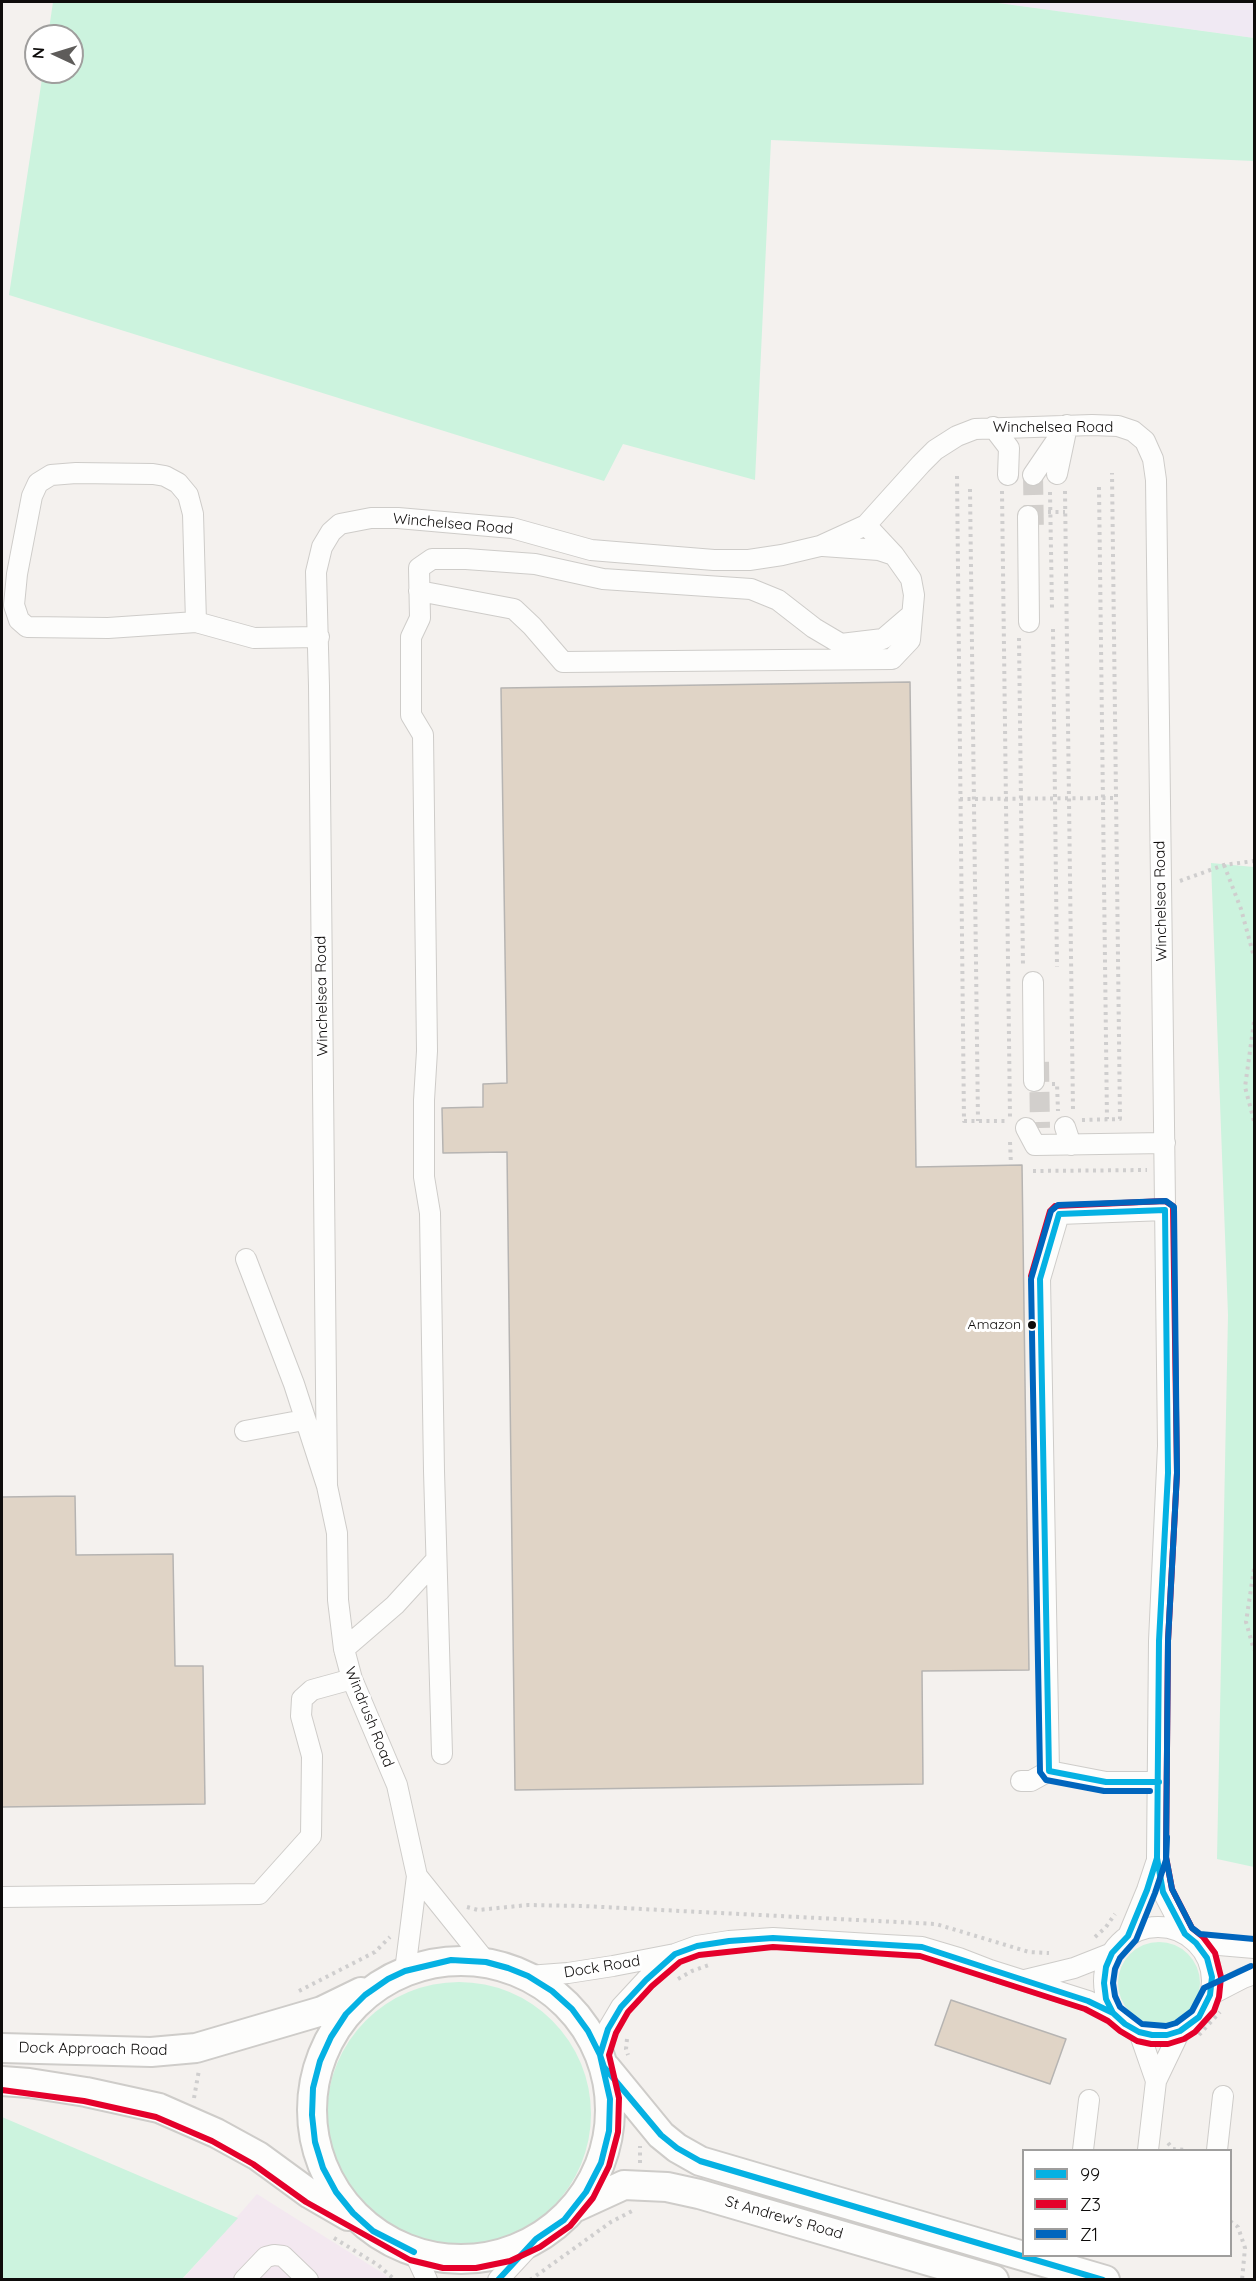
<!DOCTYPE html>
<html>
<head>
<meta charset="utf-8">
<style>
	body { margin:0 }
	#map { position:relative; width:1256px; height:2281px; overflow:hidden; background:#f4f1ee; font-family:Quicksand,sans-serif }
	canvas { display:block }
	.frame { position:absolute; inset:0; border:3px solid #0e0c0b; pointer-events:none }
	.legend { position:absolute; left:1022px; top:2149px; width:210px; height:108px; box-sizing:border-box; background:#fff; border:2px solid #9f9e9d; margin:0; padding:8px 10px; list-style:none; font-size:18px; color:#0e0c0b }
	.legend li { display:flex; align-items:center; gap:12px; height:30px }
	.legend b { width:30px; border:2px solid #9f9e9d }
	.north { position:absolute; left:24px; top:24px; width:60px; height:60px; box-sizing:border-box; background:#fff; border:2px solid #9f9e9d; border-radius:50%; rotate:274deg; font-size:16px; font-weight:700; line-height:24px; text-align:center; color:#0e0c0b }
	.north::after { content:''; display:block; margin:auto; width:21px; height:27px; background:#5e5c5a; clip-path:polygon(50% 0,100% 100%,50% 72%,0 100%) }
</style>
</head>
<body>
<div id="map">
<canvas width="1256" height="2281"></canvas>
<div class="frame"></div>
<ul class="legend">
<li><b style="height:8px;background:#05b1e3"></b>99</li>
<li><b style="height:8px;background:#e4002b"></b>Z3</li>
<li><b style="height:8px;background:#0065bd"></b>Z1</li>
</ul>
<div class="north">N</div>
</div>
<script>
const g = document.querySelector('canvas').getContext('2d');
g.lineJoin = 'round';
function fillPath(path, color) { g.fillStyle = color; g.fill(path, 'evenodd'); }
const poly = rows => new Path2D(rows.map(r => 'M' + r).join(''));
function trace(path, color, width, dash) { g.strokeStyle = color; g.lineWidth = width; g.lineCap = dash ? 'butt' : 'round'; g.setLineDash(dash || []); g.stroke(path); }
function drawText(font, color, halo, rows, align = 'center') {
  g.font = font + ' Quicksand,sans-serif'; g.lineWidth = 6; g.setLineDash([]); g.textBaseline = 'middle'; g.strokeStyle = halo; g.fillStyle = color; for (const [text, x, y, turn = 0] of rows) {
    g.save(); g.translate(x, y); g.rotate((+turn || 0) * Math.PI / 180); g.textAlign = isNaN(turn) ? turn : align; if (halo) g.strokeText(text, 0, 0); g.fillText(text, 0, 0); g.restore();
  }
}
fillPath(poly([
	[257,2194,384,2274,390,2279,182,2280]
]), '#f3e8f0');
fillPath(poly([
	[991,2,1254,2,1254,38]
]), '#f0e9f3');
fillPath(poly([
	[53,2,991,2,1254,38,1254,161,771,140,755,480,623,444,604,481,9,295,43,72,72,72,72,36,48,36],
	[1211,863,1254,867,1254,1867,1217,1859,1228,1315],
	'1118 1983a41 41 0 1 1 82 0a41 41 0 1 1-82 0Z',
	'327 2114a132 132 0 1 1 264 0a132 132 0 1 1-264 0Z',
	[2,2117,238,2218,182,2279,2,2279]
]), '#ccf3de');
const building = poly([
	[910,682,916,1167,1022,1165,1029,1670,922,1671,923,1784,515,1790,507,1152,443,1153,442,1108,483,1107,483,1084,507,1083,501,688,910,682],
	[75,1496,76,1555,173,1554,175,1666,203,1666,205,1804,2,1807,2,1497,75,1496],
	[951,2000,1066,2039,1050,2084,935,2045,951,2000]
]);
fillPath(building, '#e0d4c6');
trace(building, '#b6b4b2', 1.5);
trace(poly([
	[1033,475,1034,535],
	[1039,1062,1040,1128]
]), '#d2cfcc', 20, [20, 10]);
const minor = poly([
	[993,427,1009,448,1008,475],
	[1057,474,1065,436],
	[1033,475,1067,425],
	[1028,516,1029,622],
	[823,546,879,550,894,555],
	[419,591,514,609,532,626,563,662,892,659,910,640,914,595,911,579,894,555,866,525],
	[196,622,193,514,188,495,178,483,165,476,153,474,76,473,51,475,38,483,32,496,17,574,14,605,19,620,27,627,108,628,196,622,254,638,319,637],
	[1033,982,1034,1081],
	[1065,1127,1071,1145],
	[1026,1128,1035,1145,1165,1143],
	[246,1259,294,1384,327,1486,337,1533,338,1600,344,1649,352,1679,397,1785,417,1876,405,1971],
	[245,1431,304,1420],
	[327,1486,319,686,316,572,322,547,331,532,340,524,371,518,398,518,512,528,591,550,714,560,749,560,782,555,820,546,866,525,921,464,935,450,957,436,975,429,1092,425,1118,426,1133,431,1145,441,1153,459,1156,480,1168,1446,1159,1641,1157,1858,1163,1892,1185,1934],
	[344,1649,395,1605,436,1560],
	[442,1754,434,1471,430,1213,424,1177,424,1100,427,1051,423,735,411,715,411,637,420,618,419,568,432,559,466,559,535,564,603,579,751,589,778,600,814,628,841,644,883,639,911,615],
	[1021,1781,1031,1781,1049,1771],
	[1159,1782,1106,1782,1049,1771,1040,1279,1059,1214,1165,1210],
	[417,1876,486,1962],
	[2,1897,259,1894,311,1836,312,1756,301,1716,302,1699,312,1690,352,1679],
	'1104 1981a54 54 0 1 1 108 0a54 54 0 1 1-108 0Z',
	[1128,1936,1147,1890,1156,1863],
	[1196,1943,1254,1948],
	[528,1976,568,1973,613,1966,675,1954,697,1946,729,1941,773,1938,886,1945,922,1947,959,1958,990,1970,1088,2001,1113,2013],
	[1025,1980,1074,1968,1112,1953],
	[1210,1995,1243,1978,1254,1974],
	[1139,2032,1156,2081],
	[600,2055,608,2029,621,2007,646,1980,675,1954],
	[1083,2150,1089,2100],
	[1148,2150,1156,2081,1180,2031],
	[1217,2150,1223,2096],
	[414,2252,427,2280],
	[244,2280,266,2257,274,2255,283,2256,308,2280],
	[498,2280,536,2239]
]);
const highway = poly([
	'312 2110a149 149 0 1 1 298 0a149 149 0 1 1-298 0Z',
	[2,2048,151,2052,196,2048,322,2011,361,1992],
	[606,2068,661,2135,677,2148,700,2161,1105,2280],
	[2,2081,29,2083,86,2092,159,2108,216,2133,258,2156,310,2194,348,2216],
	[576,2207,624,2185,667,2187,699,2194,994,2280]
]);
trace(minor, '#ceccc9', 22);
trace(highway, '#ceccc9', 32);
trace(poly([
	[957,476,964,1121,1008,1121],
	[1099,487,1107,1119],
	[970,489,978,1121],
	[1002,491,1010,1117],
	[1065,491,1073,1110],
	[1050,492,1052,608],
	[1048,512,1065,512],
	[1053,629,1057,967],
	[1019,638,1023,966],
	[960,799,1116,798],
	[1224,865,1241,909,1254,957],
	[1180,881,1224,865,1254,861],
	[1254,1022,1245,1087,1254,1121],
	[1052,1084,1057,1084,1058,1111],
	[1082,1120,1120,1119,1112,473],
	[1010,1142,1011,1165],
	[1033,1171,1147,1170],
	[1254,1569,1246,1622,1254,1650],
	[467,1907,478,1910,528,1905,583,1906,936,1924,1029,1952,1049,1953],
	[1095,1937,1106,1927,1115,1914],
	[678,1979,692,1971,709,1965],
	[299,1991,375,1952,390,1937],
	[1199,2035,1220,2012],
	[627,2039,626,2049,628,2055],
	[194,2098,199,2070],
	[1168,2143,1173,2149,1185,2150],
	[640,2163,640,2146],
	[1230,2221,1238,2227,1245,2248,1242,2280],
	[334,2238,378,2265,395,2280],
	[530,2280,611,2222,634,2210]
]), '#cfcece', 4, [3, 4.5]);
trace(minor, '#fdfdfc', 20);
trace(highway, '#fdfdfc', 28);
trace(poly([
	[1159,1782,1106,1782,1049,1771,1040,1279,1059,1214,1165,1210],
	[1157,1858,1163,1892,1185,1934,1196,1943,1207,1958,1212,1977,1210,1995,1199,2017,1180,2031,1167,2035,1152,2035,1139,2032,1125,2024,1113,2013,1106,1999,1104,1983,1106,1967,1112,1953,1128,1936,1147,1890,1157,1858],
	[1157,1858,1159,1641,1168,1473,1165,1210],
	[600,2055,608,2029,621,2007,646,1980,675,1954,697,1946,729,1941,773,1938,922,1947,1088,2001,1113,2013],
	[600,2055,604,2067,661,2135,677,2148,700,2161,1103,2280],
	[414,2252,373,2231,353,2213,336,2192,323,2168,315,2142,312,2115,313,2088,320,2061,331,2037,346,2014,365,1995,388,1979,405,1971,451,1960,486,1962,508,1968,528,1976,552,1991,572,2009,588,2031,600,2055,610,2099,609,2131,601,2163,586,2192,564,2220,536,2239,498,2280]
]), '#05b1e3', 6);
trace(poly([
	[2,2090,84,2101,156,2117,212,2141,253,2164,306,2202,410,2260,443,2268,476,2268,510,2261,540,2247,570,2226,593,2198,609,2166,618,2132,619,2098,609,2055,616,2033,628,2012,652,1986,680,1962,699,1955,773,1947,920,1956,1085,2009,1108,2021,1120,2031,1137,2041,1151,2044,1168,2044,1184,2039,1195,2032,1214,2011,1219,1997,1221,1977,1215,1953,1203,1937,1192,1928,1172,1889,1166,1857,1168,1641,1177,1473,1173,1206,1165,1201,1055,1206,1050,1211,1031,1276]
]), '#e4002b', 6);
trace(poly([
	[1150,1791,1104,1791,1046,1780,1040,1772,1031,1279,1051,1211,1058,1205,1166,1201,1174,1207,1177,1473,1168,1641,1166,1857,1172,1889,1192,1928,1200,1934,1254,1939],
	[1167,1837,1166,1860,1155,1893,1136,1940,1120,1958,1115,1969,1113,1983,1115,1996,1120,2007,1142,2024,1166,2026,1176,2023,1192,2011,1204,1988,1251,1966]
]), '#0065bd', 6);
for (const [x, y, r, color] of [
	[1032,1325,5,"#0e0c0b"]
]) { const dot = new Path2D(); dot.arc(x, y, r, 0, 2 * Math.PI); g.fillStyle = color; g.fill(dot); trace(dot, '#fff', 2); }
drawText('14px', '#0e0c0b', '#fff', [
	["Amazon",1021,1325]
], 'right');
drawText('15px', '#0e0c0b', '#fff', [
	["Winchelsea Road",1053,427],
	["Winchelsea Road",453,524,5],
	["Winchelsea Road",1161,901,-91],
	["Winchelsea Road",322,996,-91],
	["Windrush Road",369,1717,68],
	["Dock Road",602,1967,-9],
	["Dock Approach Road",93,2049,1],
	["St Andrew's Road",784,2218,16]
]);
</script>
</body>
</html>
